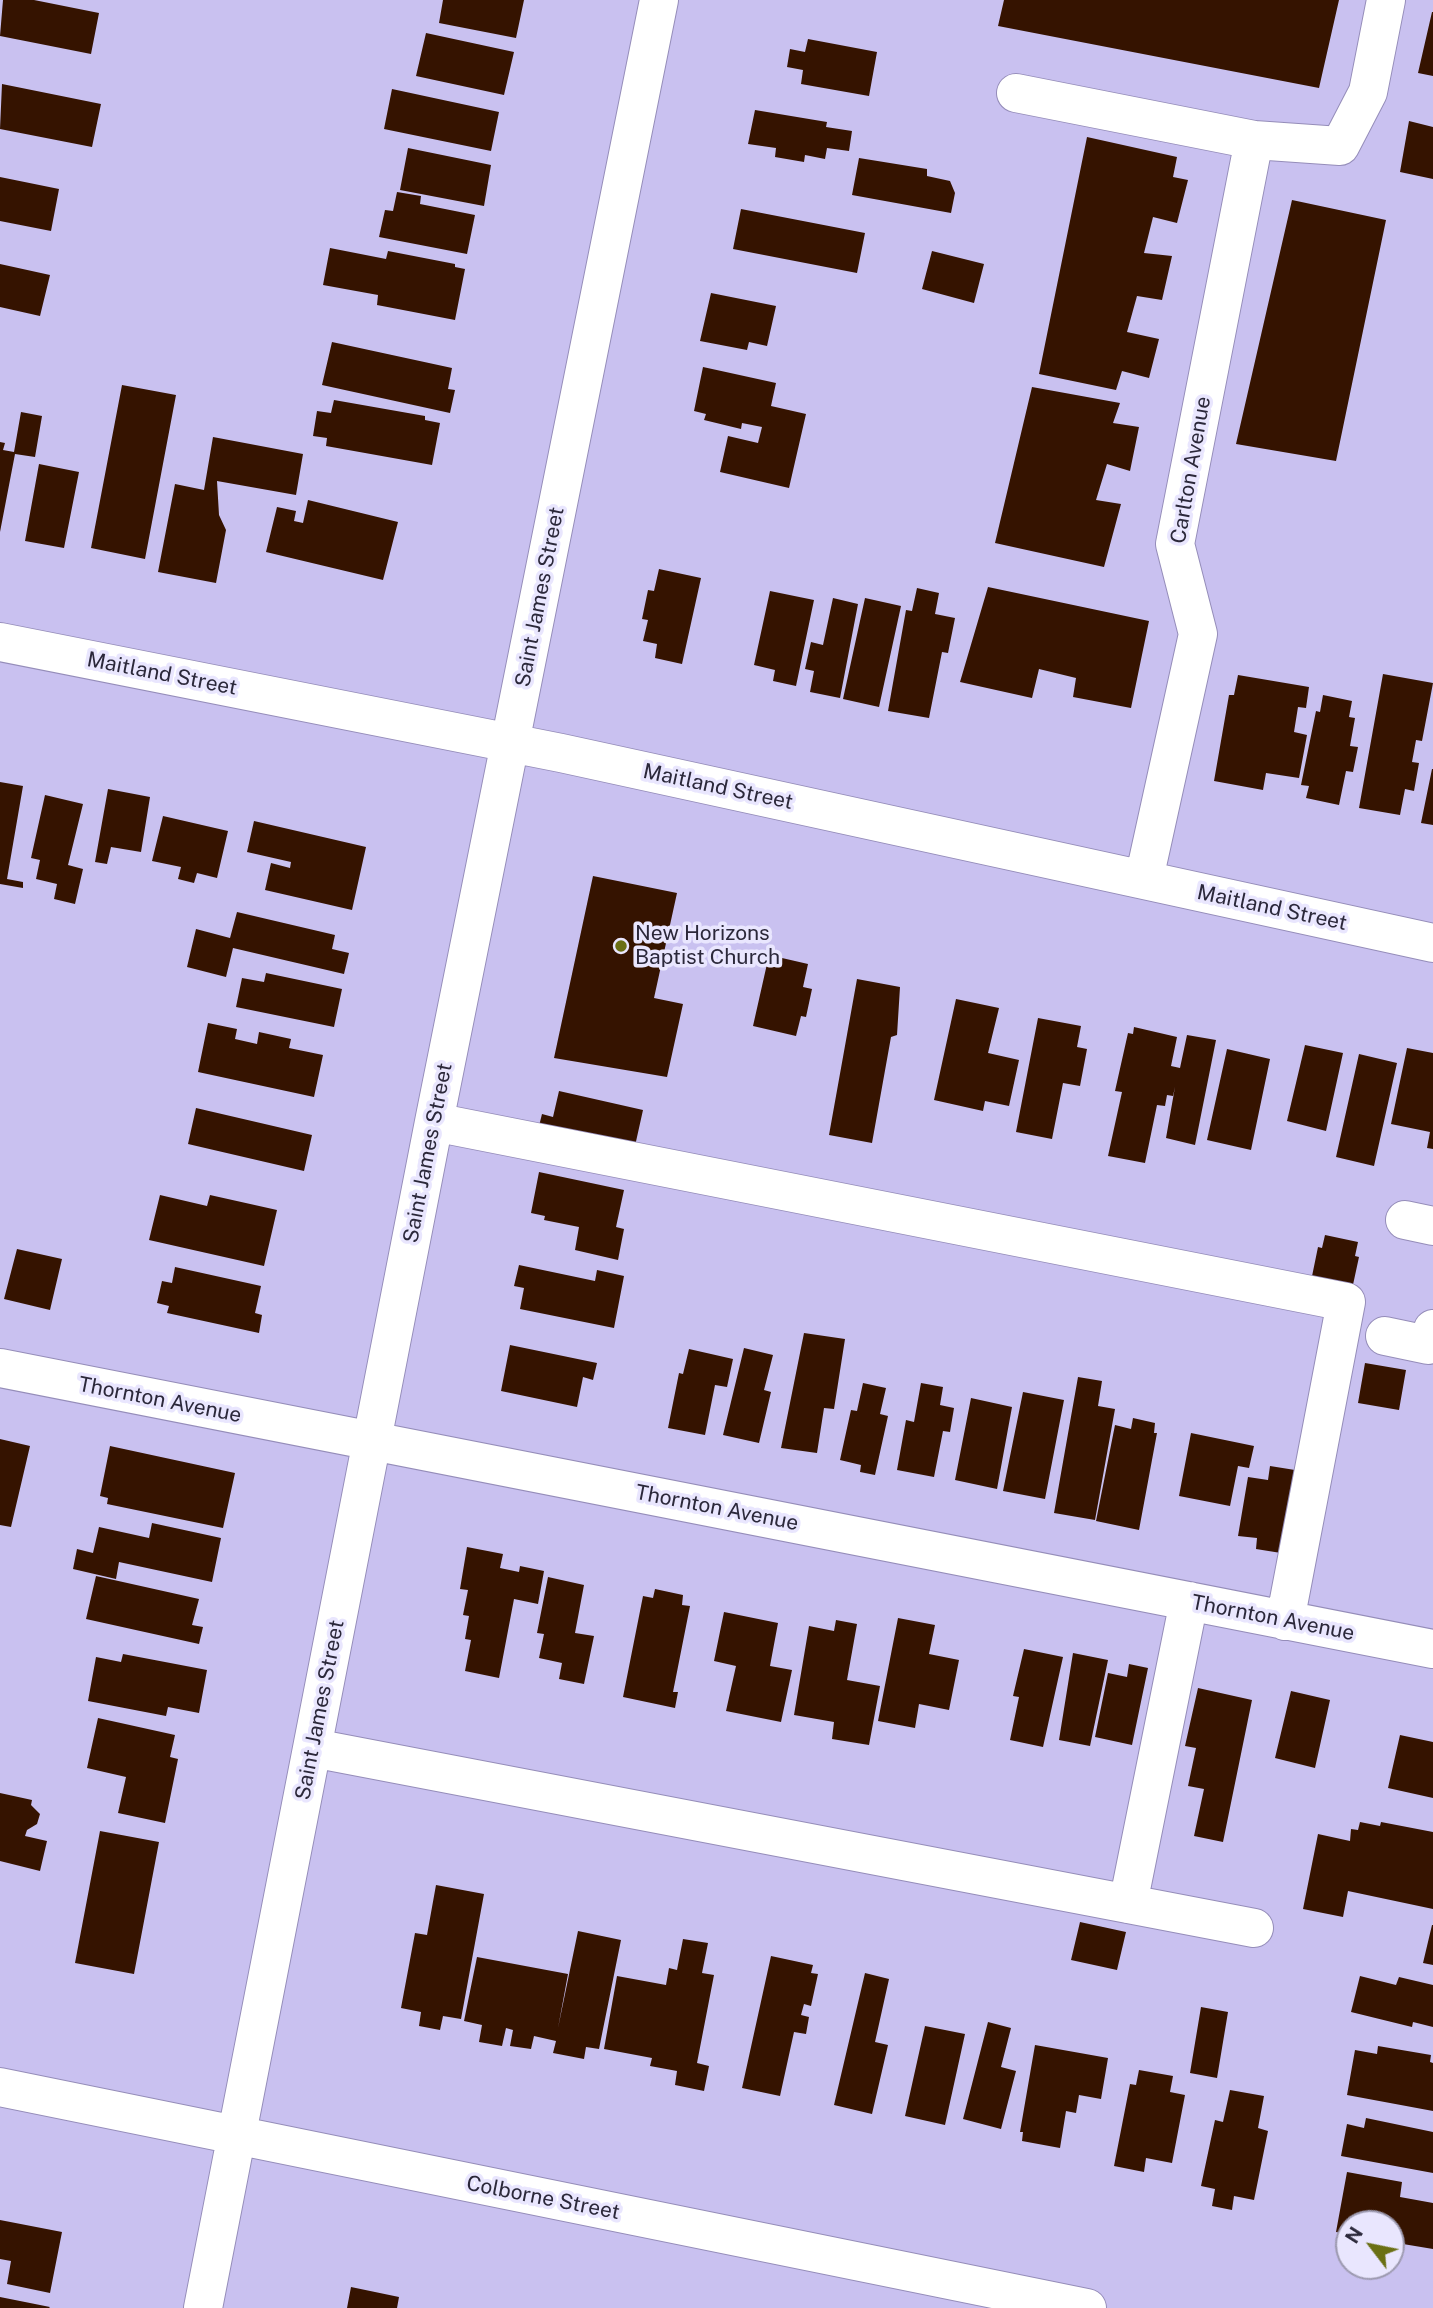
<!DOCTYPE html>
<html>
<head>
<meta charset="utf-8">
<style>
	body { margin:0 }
	#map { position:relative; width:1433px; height:2308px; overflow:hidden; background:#c9c1f0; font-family:"Public Sans",sans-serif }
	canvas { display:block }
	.north { position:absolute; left:1335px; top:2210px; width:70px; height:70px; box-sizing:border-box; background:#e9e6fe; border:2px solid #9d9ab0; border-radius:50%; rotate:302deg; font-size:19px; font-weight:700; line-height:28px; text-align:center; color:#2b283a }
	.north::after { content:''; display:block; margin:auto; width:24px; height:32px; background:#6a6f14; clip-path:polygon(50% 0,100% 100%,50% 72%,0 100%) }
</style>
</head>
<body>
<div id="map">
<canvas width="1433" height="2308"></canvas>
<div class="north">N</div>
</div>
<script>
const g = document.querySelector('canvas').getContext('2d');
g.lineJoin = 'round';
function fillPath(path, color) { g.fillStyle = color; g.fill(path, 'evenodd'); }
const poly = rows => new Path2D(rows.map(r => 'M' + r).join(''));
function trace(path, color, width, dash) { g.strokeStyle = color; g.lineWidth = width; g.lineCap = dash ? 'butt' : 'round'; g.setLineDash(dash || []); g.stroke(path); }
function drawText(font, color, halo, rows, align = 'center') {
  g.font = font + ' "Public Sans",sans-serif'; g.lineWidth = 7; g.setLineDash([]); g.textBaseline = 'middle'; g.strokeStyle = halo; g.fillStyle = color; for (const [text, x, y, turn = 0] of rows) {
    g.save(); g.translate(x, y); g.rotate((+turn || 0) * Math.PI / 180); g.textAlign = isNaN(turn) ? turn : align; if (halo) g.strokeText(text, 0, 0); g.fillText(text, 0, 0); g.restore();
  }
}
fillPath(poly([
	[3,0,34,0,99,13,91,54,0,36],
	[443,0,524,0,516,38,439,23],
	[1004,0,1339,0,1319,88,998,26],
	[1432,12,1433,12,1433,76,1418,73],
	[426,33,514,52,504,95,416,76],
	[808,39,877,52,869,96,801,84,803,70,787,67,790,49,805,52],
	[2,84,101,104,92,147,0,129],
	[392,89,499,112,491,151,384,129],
	[755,110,827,122,826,127,852,131,849,151,827,148,825,159,805,155,804,162,775,157,776,148,748,144],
	[1409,121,1433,127,1433,179,1400,172],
	[1087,137,1177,157,1173,177,1188,180,1177,223,1153,217,1144,253,1172,256,1162,300,1137,296,1127,332,1159,339,1149,378,1122,371,1116,390,1039,374],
	[408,148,491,165,484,206,400,190],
	[859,158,927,169,927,176,950,181,955,193,951,213,852,195],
	[0,177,59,189,51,231,0,221],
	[397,192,421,196,420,204,475,215,467,254,379,237,385,210,393,211],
	[1292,200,1386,220,1336,461,1236,444],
	[741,209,865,233,857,273,733,249],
	[330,248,386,259,388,251,455,264,455,267,465,269,455,320,377,305,378,295,323,285],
	[932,251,984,264,974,303,922,289],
	[0,264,50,275,40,316,0,307],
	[711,293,776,306,767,346,749,342,747,350,700,341],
	[332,342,452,368,448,389,455,390,450,413,322,385],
	[703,367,776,383,771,406,806,414,789,488,720,472,728,436,758,443,762,427,742,423,741,429,704,420,706,414,694,411],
	[122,385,176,395,145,559,91,548],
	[1032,387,1120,403,1113,423,1139,427,1130,471,1107,464,1096,500,1121,504,1104,567,995,543],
	[334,400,425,416,425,420,440,423,432,465,326,446,327,438,313,436,317,411,331,413],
	[21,412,42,416,35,457,15,454,0,532,0,442,5,443,3,450,14,452],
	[213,437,303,454,296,495,217,481,219,515,226,530,216,583,158,572,175,484,204,490],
	[39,464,79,472,64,548,25,541],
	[308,500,398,522,383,580,266,552,277,507,296,511,294,521,303,523],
	[659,569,701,578,682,664,655,658,657,644,643,641,648,620,642,619,648,590,654,591],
	[988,587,1149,621,1131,708,1073,697,1076,678,1039,669,1032,698,960,682],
	[917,588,939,593,935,614,955,618,948,653,942,652,929,718,888,711,906,610,912,611],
	[770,591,814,600,796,686,773,681,775,670,754,665],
	[833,598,858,604,840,698,810,692,814,671,805,669,811,642,823,645],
	[865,598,901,606,879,707,843,699],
	[1383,674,1433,683,1422,741,1416,740,1412,762,1419,763,1414,791,1405,789,1400,815,1359,808],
	[1238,675,1309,687,1306,708,1298,707,1294,732,1307,735,1299,778,1266,773,1263,790,1214,781,1229,695,1234,695],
	[1323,695,1352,701,1349,717,1355,718,1350,746,1358,747,1353,772,1346,771,1339,805,1306,798,1309,786,1301,785,1316,711,1320,712],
	[1432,769,1433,769,1433,825,1421,823],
	[0,782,23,786,7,879,23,882,23,888,0,884],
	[108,789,150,797,141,852,111,847,107,864,95,862],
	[45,795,83,804,68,865,83,869,75,904,54,899,57,884,36,879,40,860,31,858],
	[163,816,228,831,217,878,197,873,194,883,178,879,181,867,152,861],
	[254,821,366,847,352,910,265,890,271,863,290,868,291,862,247,852],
	[593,876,677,893,654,998,683,1004,667,1077,554,1058],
	[237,912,335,935,332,949,349,953,344,974,233,948,226,977,187,967,196,929,230,938],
	[769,955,808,964,803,987,812,989,806,1017,801,1016,796,1036,753,1026],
	[266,973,342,989,334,1027,236,1007,242,978,264,982],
	[857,979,900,987,897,1035,891,1037,872,1143,829,1135],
	[956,999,999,1008,988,1053,1019,1060,1009,1106,985,1101,983,1111,934,1100],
	[1038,1018,1081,1026,1077,1047,1087,1049,1080,1086,1063,1083,1052,1139,1016,1132],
	[208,1023,237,1029,235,1039,257,1044,259,1032,291,1039,289,1048,323,1055,314,1097,198,1072],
	[1134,1027,1177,1037,1171,1066,1180,1068,1187,1035,1216,1040,1195,1145,1166,1138,1175,1087,1173,1096,1167,1095,1165,1106,1157,1105,1145,1163,1108,1156,1122,1092,1115,1091,1128,1033,1133,1034],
	[1305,1045,1343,1053,1326,1131,1287,1121],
	[1407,1048,1433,1053,1433,1149,1427,1148,1430,1132,1391,1124],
	[1227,1049,1270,1059,1251,1150,1207,1140],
	[1359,1054,1397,1063,1374,1166,1336,1157],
	[559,1091,643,1110,633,1155,537,1134,542,1114,553,1117],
	[196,1108,312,1135,304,1171,188,1144],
	[539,1172,624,1190,616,1227,624,1229,618,1260,575,1250,579,1227,544,1220,545,1216,531,1213],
	[160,1195,207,1206,210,1195,277,1210,264,1266,149,1240],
	[1325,1235,1358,1242,1355,1256,1359,1257,1351,1294,1310,1286,1318,1247,1322,1248],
	[17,1249,62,1259,50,1310,4,1299],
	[519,1265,595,1281,597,1270,624,1276,614,1328,520,1309,524,1288,514,1286],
	[175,1267,261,1286,255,1313,262,1315,259,1333,167,1313,169,1306,157,1303,162,1281,172,1283],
	[804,1333,845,1339,834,1409,824,1408,817,1453,781,1448],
	[510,1345,597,1363,593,1380,583,1377,577,1407,501,1391],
	[744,1348,773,1355,764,1390,771,1392,759,1443,723,1435],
	[689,1349,733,1359,727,1387,715,1385,705,1435,668,1428,679,1373,683,1374],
	[1365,1363,1406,1370,1399,1410,1358,1403],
	[1078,1377,1102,1381,1098,1406,1115,1409,1095,1520,1054,1513],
	[863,1383,886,1388,880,1414,888,1416,875,1475,860,1472,861,1465,840,1460,851,1410,857,1411],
	[921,1383,943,1387,940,1405,954,1408,950,1432,943,1431,934,1477,897,1470,906,1420,914,1422],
	[1023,1392,1064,1400,1045,1499,1003,1491],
	[971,1398,1012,1407,997,1489,955,1480],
	[1133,1418,1155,1423,1154,1433,1157,1433,1139,1530,1096,1521,1115,1425,1131,1429],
	[1191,1433,1254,1446,1249,1468,1238,1466,1230,1506,1179,1496],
	[0,1439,30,1446,11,1527,0,1525],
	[110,1446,235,1473,223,1528,107,1504,108,1498,100,1496],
	[1270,1466,1295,1470,1281,1553,1256,1549,1257,1538,1238,1536,1248,1477,1268,1480],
	[152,1523,221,1538,212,1582,119,1562,116,1579,73,1569,77,1549,93,1553,99,1527,149,1538],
	[467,1547,503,1554,500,1568,519,1572,520,1566,544,1571,538,1604,514,1599,499,1678,465,1671,471,1640,465,1639,469,1616,463,1615,468,1590,460,1589],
	[96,1576,199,1599,192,1625,203,1627,199,1644,86,1619],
	[548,1577,584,1585,575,1633,594,1636,584,1684,559,1679,562,1663,539,1658,544,1634,537,1633],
	[655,1589,683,1595,682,1605,690,1606,673,1692,678,1692,675,1708,623,1697,643,1596,653,1598],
	[724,1612,778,1623,770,1666,792,1670,781,1722,726,1711,736,1666,714,1661],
	[898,1618,935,1625,929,1654,959,1660,949,1710,919,1704,915,1728,878,1721],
	[836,1620,857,1624,847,1680,880,1686,869,1745,832,1739,834,1722,794,1715,809,1626,834,1631],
	[1024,1649,1063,1657,1043,1747,1010,1740,1019,1697,1013,1696],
	[1073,1653,1108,1660,1090,1746,1059,1740],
	[123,1654,207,1670,199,1713,168,1707,166,1716,88,1701,96,1657,121,1662],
	[1129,1664,1148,1668,1132,1745,1095,1737,1108,1673,1127,1677],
	[1198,1688,1252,1700,1223,1842,1194,1836,1204,1789,1188,1786,1196,1748,1185,1746],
	[1291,1691,1330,1700,1315,1768,1275,1758],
	[98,1718,175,1735,170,1757,178,1759,165,1823,118,1813,126,1777,87,1768],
	[1400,1735,1433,1742,1433,1798,1388,1788],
	[0,1793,32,1800,31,1805,40,1814,37,1824,27,1830,25,1836,47,1841,40,1871,0,1861],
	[1360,1822,1380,1826,1381,1822,1433,1832,1433,1909,1348,1891,1343,1917,1303,1909,1318,1834,1350,1841,1351,1829,1358,1830],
	[100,1831,159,1842,134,1974,75,1963],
	[436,1885,484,1894,461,2019,443,2016,440,2030,419,2026,421,2012,401,2008,415,1933,427,1935],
	[1080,1922,1126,1932,1117,1970,1071,1960],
	[1432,1925,1433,1925,1433,1965,1423,1963],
	[578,1931,621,1940,599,2049,586,2047,584,2059,553,2053,556,2041,534,2036,531,2049,510,2046,513,2030,506,2028,502,2046,479,2042,482,2025,464,2021,477,1957,568,1974,558,2028],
	[683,1939,708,1943,702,1973,714,1975,697,2063,709,2066,704,2091,675,2085,677,2071,650,2066,652,2058,604,2049,617,1976,666,1985,669,1968,677,1970],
	[771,1956,813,1965,811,1973,818,1974,811,2006,804,2004,801,2015,809,2017,806,2034,794,2032,780,2096,742,2088],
	[865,1973,889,1979,875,2042,888,2045,872,2114,834,2105],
	[1360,1976,1396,1985,1399,1977,1433,1985,1433,2027,1413,2022,1412,2027,1351,2012],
	[1201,2007,1228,2012,1217,2078,1190,2073],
	[988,2022,1011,2028,1001,2067,1016,2071,1001,2129,963,2119],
	[925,2026,965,2034,945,2125,905,2116],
	[1035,2045,1108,2058,1101,2099,1079,2095,1076,2113,1066,2111,1060,2148,1022,2141,1023,2132,1020,2132],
	[1378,2046,1431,2055,1430,2062,1433,2063,1433,2111,1347,2095,1355,2050,1377,2054],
	[1139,2070,1173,2076,1170,2092,1185,2095,1172,2163,1146,2158,1144,2172,1114,2166,1130,2084,1136,2085],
	[1230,2090,1264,2096,1258,2128,1268,2131,1254,2200,1234,2196,1232,2210,1212,2206,1215,2189,1201,2186,1215,2120,1223,2122],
	[1366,2118,1433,2132,1433,2173,1341,2156,1347,2124,1364,2128],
	[1347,2172,1402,2182,1400,2197,1433,2203,1433,2249,1391,2242,1391,2224,1349,2224,1349,2234,1336,2232],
	[0,2220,62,2232,50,2293,7,2284,11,2261,0,2259],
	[351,2287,399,2297,397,2308,347,2308],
	[0,2297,50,2307,49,2308,0,2308]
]), '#351300');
const minor = poly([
	[1016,93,1254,140,1340,146,1368,92,1386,0],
	[0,642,561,753,1433,943],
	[1144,879,1198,634,1175,544,1254,140],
	[434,1122,1346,1302,1285,1621],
	[1405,1220,1433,1226],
	[1385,1336,1428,1345,1433,1329],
	[0,1368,1433,1649],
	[313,1748,1254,1928],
	[1128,1904,1189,1601],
	[0,2087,1087,2308],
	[203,2308,434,1122,659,0]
]);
trace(minor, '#958db9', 40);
trace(minor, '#fff', 38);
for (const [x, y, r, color] of [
	[621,946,7,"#6a6f14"]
]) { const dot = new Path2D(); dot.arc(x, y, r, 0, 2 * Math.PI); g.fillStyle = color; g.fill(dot); trace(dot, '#e9e6fe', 2.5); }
drawText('21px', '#2b283a', '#e9e6fe', [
	["Carlton Avenue",1191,470,-80],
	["Saint James Street",540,597,-79],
	["Maitland Street",162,674,11],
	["Maitland Street",718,787,12],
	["Maitland Street",1272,908,12],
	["Saint James Street",428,1153,-79],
	["Thornton Avenue",160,1400,11],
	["Thornton Avenue",717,1508,11],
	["Thornton Avenue",1273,1618,11],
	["Saint James Street",320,1710,-79],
	["Colborne Street",543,2198,11]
]);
drawText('21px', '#2b283a', '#e9e6fe', [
	["New Horizons",635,934],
	["Baptist Church",635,958]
], 'left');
</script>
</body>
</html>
